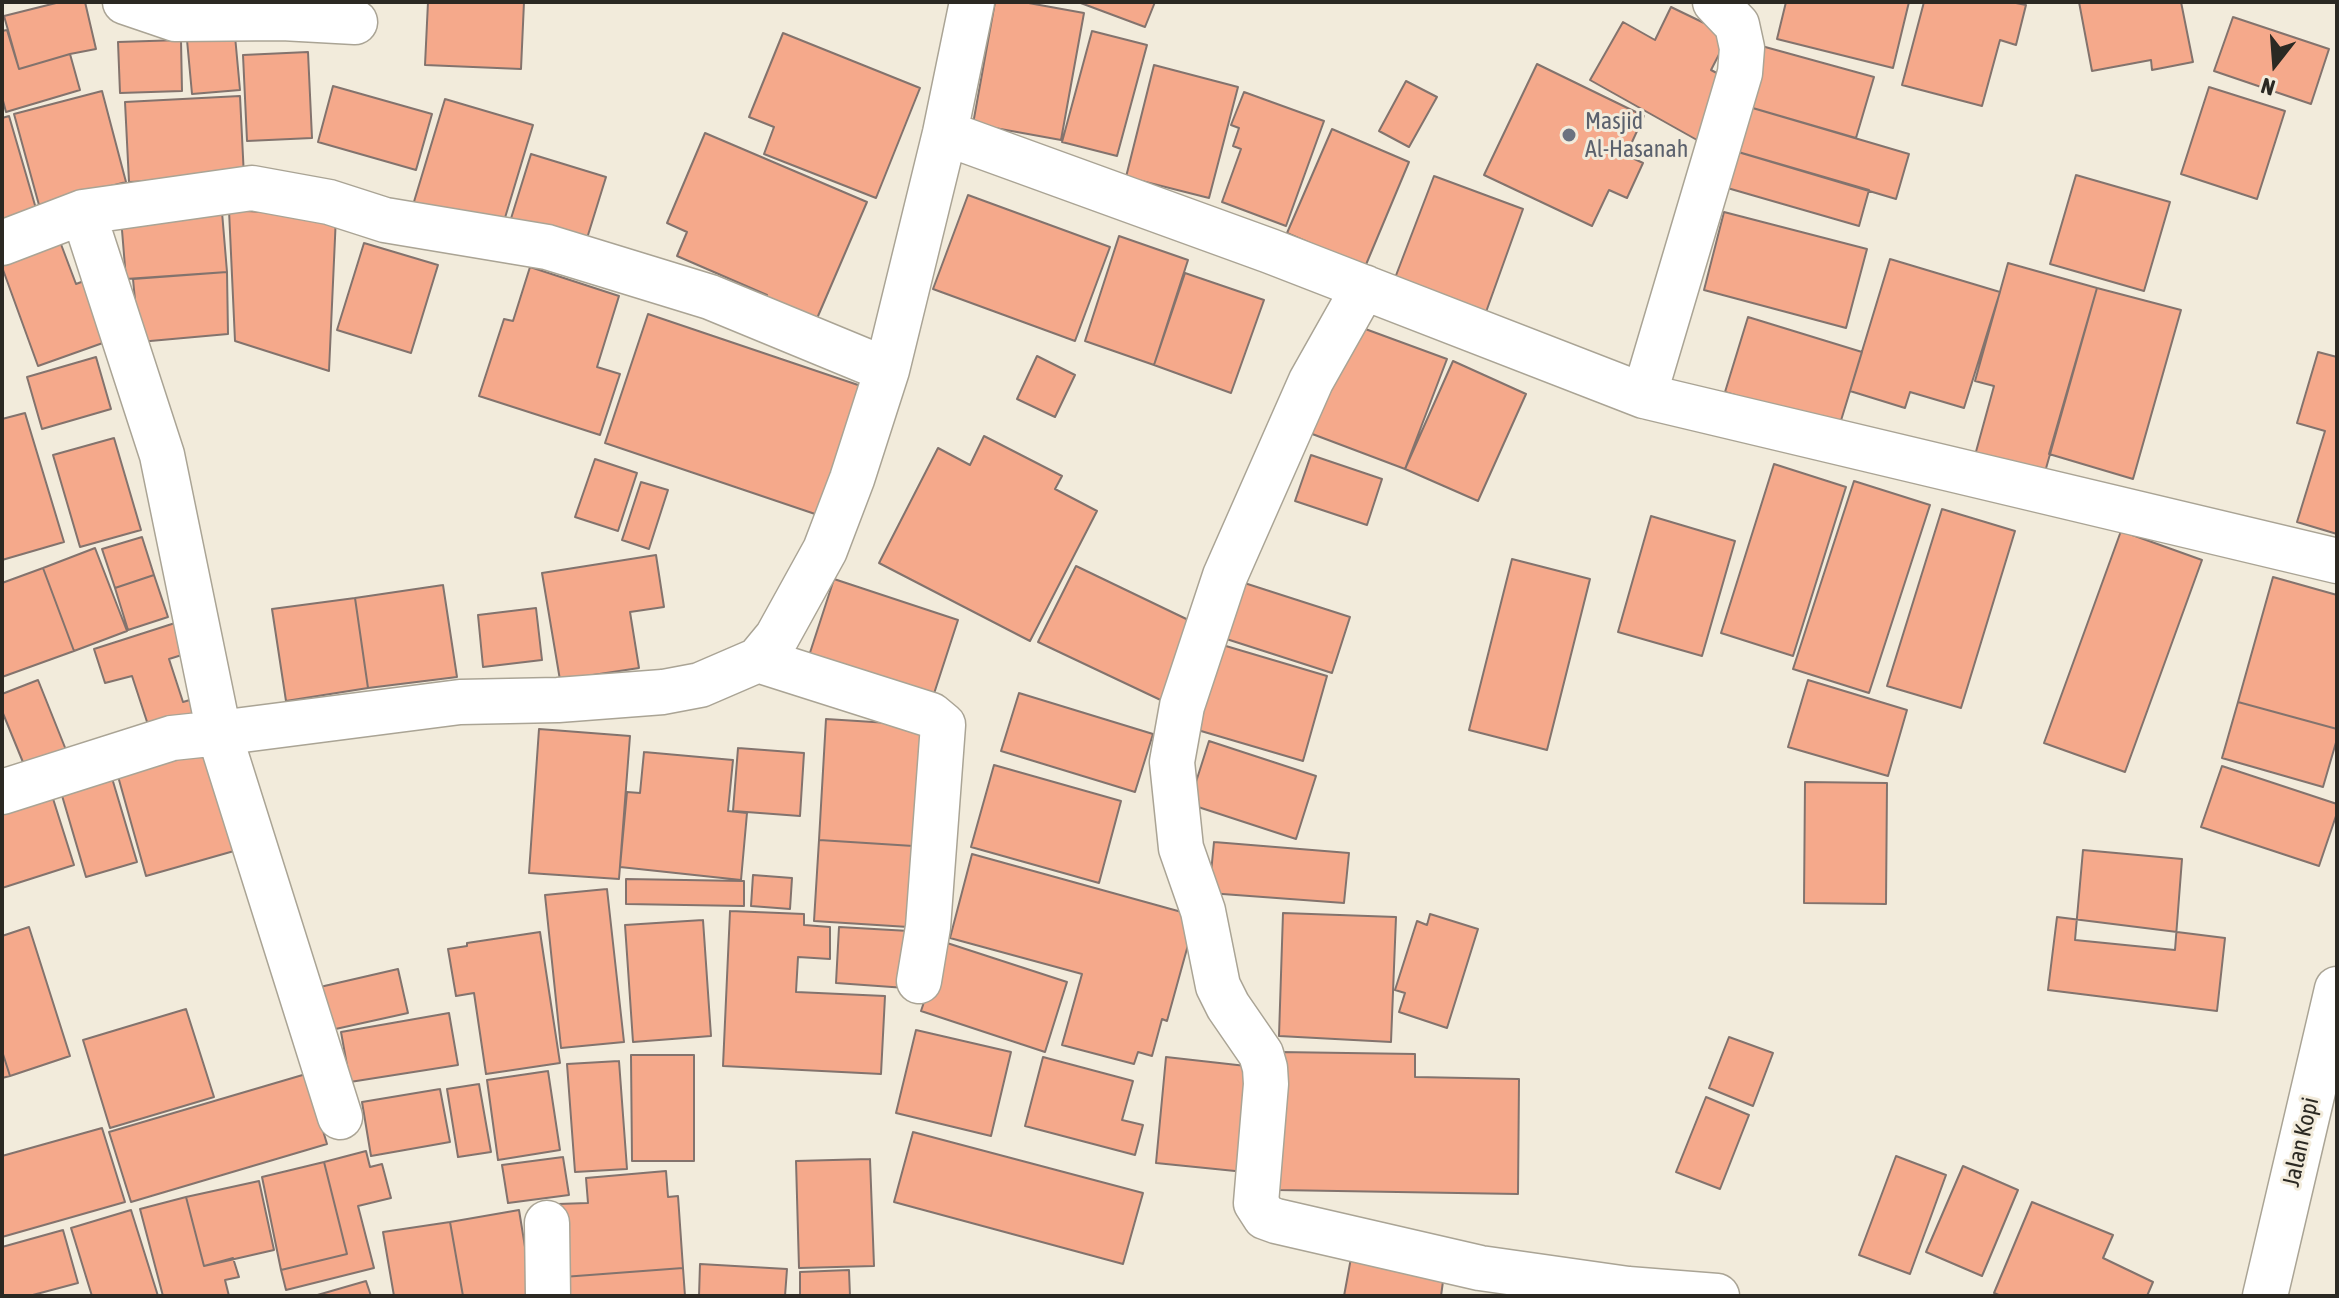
<!DOCTYPE html>
<html>
<head>
<meta charset="utf-8">
<style>
	body { margin:0 }
	#map { position:relative; width:2339px; height:1298px; overflow:hidden; background:#f2ebdb; font-family:"Asap Condensed",sans-serif }
	canvas { display:block }
	.frame { position:absolute; inset:0; border:4px solid #2b2923; pointer-events:none }
	.north { position:absolute; left:2235px; top:24px; width:80px; height:80px; -webkit-text-stroke:6px #f2ebdb; paint-order:stroke; rotate:197deg; font-size:22px; font-weight:700; line-height:32px; text-align:center; color:#2b2923 }
	.north::after { content:''; display:block; margin:auto; width:28px; height:36px; background:#2b2923; clip-path:polygon(50% 0,100% 100%,50% 72%,0 100%) }
</style>
</head>
<body>
<div id="map">
<canvas width="2339" height="1298"></canvas>
<div class="frame"></div>
<div class="north">N</div>
</div>
<script>
const g = document.querySelector('canvas').getContext('2d');
g.lineJoin = 'round';
function fillPath(path, color) { g.fillStyle = color; g.fill(path, 'evenodd'); }
const poly = rows => new Path2D(rows.map(r => 'M' + r).join(''));
function trace(path, color, width, dash) { g.strokeStyle = color; g.lineWidth = width; g.lineCap = dash ? 'butt' : 'round'; g.setLineDash(dash || []); g.stroke(path); }
function drawText(font, color, halo, rows, align = 'center') {
  g.font = font + ' "Asap Condensed",sans-serif'; g.lineWidth = 6; g.setLineDash([]); g.textBaseline = 'middle'; g.strokeStyle = halo; g.fillStyle = color; for (const [text, x, y, turn = 0] of rows) {
    g.save(); g.translate(x, y); g.rotate((+turn || 0) * Math.PI / 180); g.textAlign = isNaN(turn) ? turn : align; if (halo) g.strokeText(text, 0, 0); g.fillText(text, 0, 0); g.restore();
  }
}
const building = poly([
	[60,2,85,2,96,49,70,54,19,69,4,16,60,2],
	[428,2,524,2,521,69,425,65,428,2],
	[995,2,1023,2,1084,13,1061,140,973,124,995,2],
	[1078,2,1155,2,1145,27,1078,2],
	[1786,2,1909,2,1893,68,1777,39,1786,2],
	[1924,2,2011,2,2026,5,2016,45,2000,40,1982,106,1902,85,1924,2],
	[2079,2,2181,2,2193,62,2152,70,2151,60,2092,71,2079,2],
	[1671,7,1729,35,1711,70,1730,80,1697,140,1590,80,1623,22,1655,40,1671,7],
	[2233,17,2329,49,2311,104,2214,71,2233,17],
	[7,30,19,69,70,54,80,90,6,112,2,97,2,31,7,30],
	[1092,31,1147,45,1117,156,1062,142,1092,31],
	[783,33,920,88,876,198,764,154,774,127,749,117,783,33],
	[235,36,240,90,192,94,187,40,235,36],
	[181,40,182,91,120,93,118,42,181,40],
	[1758,45,1874,77,1856,138,1739,104,1758,45],
	[308,52,312,138,247,141,243,55,308,52],
	[1537,64,1644,116,1626,155,1643,163,1627,198,1609,190,1592,226,1484,175,1537,64],
	[1154,65,1238,87,1209,198,1126,177,1154,65],
	[1406,81,1437,97,1409,147,1379,131,1406,81],
	[333,86,432,114,416,170,318,142,333,86],
	[2209,87,2285,111,2257,199,2181,174,2209,87],
	[102,91,126,182,39,205,14,114,102,91],
	[1244,92,1324,121,1286,226,1222,202,1241,149,1233,146,1239,128,1231,125,1244,92],
	[240,96,244,177,129,182,125,102,240,96],
	[445,99,533,125,501,231,413,205,445,99],
	[1739,104,1909,154,1896,199,1728,149,1739,104],
	[9,116,39,219,2,230,2,118,9,116],
	[1332,129,1409,162,1365,267,1287,233,1332,129],
	[705,133,867,202,812,330,760,309,767,295,677,256,687,232,667,223,705,133],
	[1728,149,1869,190,1859,226,1717,185,1728,149],
	[531,154,606,177,584,248,509,225,531,154],
	[2076,175,2170,202,2144,291,2050,264,2076,175],
	[1434,176,1523,209,1486,312,1395,278,1434,176],
	[968,195,1110,247,1075,341,933,289,968,195],
	[229,210,336,216,329,371,235,341,229,210],
	[222,212,227,272,126,279,121,218,222,212],
	[1724,212,1867,249,1846,328,1704,290,1724,212],
	[56,231,76,284,92,278,114,339,38,366,2,267,2,251,56,231],
	[1119,236,1188,260,1154,365,1085,341,1119,236],
	[364,243,438,265,411,353,337,330,364,243],
	[1890,259,2000,292,1964,408,1910,392,1905,408,1850,391,1890,259],
	[2008,263,2097,288,2043,479,1974,459,1994,386,1975,381,2008,263],
	[530,267,619,296,597,367,620,374,600,435,479,396,504,319,513,321,530,267],
	[227,272,228,334,139,342,133,279,227,272],
	[1185,273,1264,300,1231,393,1154,365,1185,273],
	[2097,288,2181,310,2133,479,2049,454,2097,288],
	[648,314,864,387,821,516,605,443,648,314],
	[1748,317,1862,352,1839,427,1725,392,1748,317],
	[1349,323,1447,359,1405,469,1307,432,1349,323],
	[2318,352,2337,357,2337,534,2297,522,2325,431,2297,423,2318,352],
	[1037,356,1075,375,1055,417,1017,399,1037,356],
	[96,357,111,409,42,429,27,377,96,357],
	[1453,361,1526,394,1478,501,1405,469,1453,361],
	[25,413,64,542,2,560,2,419,25,413],
	[984,436,1062,476,1055,489,1097,511,1030,641,879,563,938,448,970,465,984,436],
	[114,438,141,530,80,547,53,455,114,438],
	[1311,455,1382,479,1367,525,1295,501,1311,455],
	[595,459,637,473,618,531,575,517,595,459],
	[1774,464,1846,487,1793,656,1721,633,1774,464],
	[1854,481,1930,505,1869,693,1793,669,1854,481],
	[641,482,668,490,649,549,622,540,641,482],
	[1942,509,2015,531,1961,708,1887,686,1942,509],
	[1651,516,1735,541,1702,656,1618,632,1651,516],
	[2121,531,2202,560,2125,772,2044,743,2121,531],
	[142,537,154,575,115,588,102,549,142,537],
	[95,548,127,631,74,651,43,568,95,548],
	[656,555,664,607,630,612,639,668,560,680,542,573,656,555],
	[1512,559,1590,579,1547,750,1469,730,1512,559],
	[1076,566,1203,627,1167,703,1038,642,1076,566],
	[43,568,74,651,2,677,2,583,43,568],
	[154,575,168,617,128,630,115,588,154,575],
	[2273,577,2337,595,2337,729,2238,702,2273,577],
	[834,579,958,620,929,709,805,668,834,579],
	[1232,579,1350,617,1332,673,1214,635,1232,579],
	[443,585,457,677,368,688,355,598,443,585],
	[355,598,368,688,286,701,272,609,355,598],
	[536,608,542,660,483,667,478,615,536,608],
	[175,623,185,654,169,659,183,702,200,697,206,716,151,734,132,676,105,683,94,649,175,623],
	[1209,641,1327,676,1303,761,1184,726,1209,641],
	[38,680,68,755,27,772,2,711,2,694,38,680],
	[1808,680,1907,710,1888,776,1788,747,1808,680],
	[1019,693,1153,734,1135,792,1001,751,1019,693],
	[2238,702,2337,729,2337,739,2323,787,2222,758,2238,702],
	[826,719,936,726,929,847,819,840,826,719],
	[539,729,630,736,619,879,529,873,539,729],
	[201,738,234,851,146,876,114,762,201,738],
	[1209,741,1316,776,1296,839,1189,804,1209,741],
	[738,748,804,753,800,816,733,811,738,748],
	[644,752,733,760,728,811,747,813,741,880,620,867,627,792,640,793,644,752],
	[994,765,1121,801,1099,883,971,847,994,765],
	[2222,766,2337,804,2337,813,2319,866,2201,827,2222,766],
	[109,768,137,862,86,877,58,782,109,768],
	[1805,782,1887,783,1886,904,1804,903,1805,782],
	[49,786,74,865,2,888,2,801,49,786],
	[819,840,929,847,924,928,814,921,819,840],
	[1214,842,1349,853,1344,903,1209,893,1214,842],
	[2083,850,2182,859,2175,950,2075,940,2083,850],
	[972,854,1196,916,1167,1021,1162,1019,1152,1056,1138,1052,1134,1064,1062,1045,1082,974,950,938,972,854],
	[753,875,792,878,790,909,751,906,753,875],
	[626,879,744,881,744,906,626,904,626,879],
	[607,889,624,1042,561,1048,545,895,607,889],
	[730,911,804,914,804,925,830,927,830,959,798,957,796,992,885,996,881,1074,723,1066,730,911],
	[1283,913,1396,917,1391,1042,1279,1036,1283,913],
	[1430,914,1478,929,1447,1028,1399,1012,1405,993,1395,990,1417,921,1427,925,1430,914],
	[2057,917,2225,938,2217,1011,2048,990,2057,917],
	[703,920,711,1036,633,1042,625,925,703,920],
	[29,927,70,1056,10,1076,2,1051,2,936,29,927],
	[839,927,909,931,906,988,836,983,839,927],
	[540,932,560,1063,486,1074,474,993,456,996,448,949,467,946,467,943,540,932],
	[944,942,1067,982,1045,1052,921,1011,944,942],
	[398,969,408,1013,331,1030,320,987,398,969],
	[186,1009,214,1097,110,1128,83,1040,186,1009],
	[449,1013,458,1065,350,1082,341,1032,449,1013],
	[916,1030,1011,1052,991,1136,896,1113,916,1030],
	[1729,1037,1773,1053,1753,1106,1709,1088,1729,1037],
	[2,1051,10,1076,2,1078,2,1051],
	[1279,1052,1415,1054,1415,1077,1519,1079,1518,1194,1277,1190,1279,1052],
	[631,1055,694,1055,694,1161,632,1161,631,1055],
	[1043,1057,1133,1081,1122,1120,1143,1125,1135,1155,1025,1126,1043,1057],
	[1166,1057,1255,1067,1245,1172,1156,1163,1166,1057],
	[619,1061,627,1169,575,1172,567,1064,619,1061],
	[548,1071,560,1150,498,1160,487,1080,548,1071],
	[306,1074,327,1144,131,1202,109,1132,306,1074],
	[479,1084,491,1152,458,1157,447,1089,479,1084],
	[440,1089,450,1142,371,1156,362,1102,440,1089],
	[1706,1097,1749,1115,1720,1189,1676,1172,1706,1097],
	[102,1128,125,1202,2,1237,2,1156,102,1128],
	[913,1132,1143,1193,1123,1264,894,1202,913,1132],
	[366,1151,370,1167,382,1164,391,1198,358,1206,374,1268,286,1290,281,1270,347,1254,324,1162,366,1151],
	[1896,1156,1946,1175,1910,1274,1859,1255,1896,1156],
	[563,1157,569,1195,508,1203,502,1165,563,1157],
	[870,1159,874,1266,799,1268,796,1161,870,1159],
	[324,1162,347,1254,281,1270,262,1177,324,1162],
	[1963,1166,2018,1190,1982,1276,1926,1252,1963,1166],
	[666,1171,668,1197,678,1196,683,1268,563,1277,558,1204,588,1203,586,1178,666,1171],
	[259,1181,274,1250,204,1266,186,1197,259,1181],
	[186,1197,204,1266,233,1258,239,1277,225,1280,229,1296,163,1296,140,1209,186,1197],
	[2032,1202,2113,1235,2103,1258,2153,1282,2147,1296,2001,1296,1994,1293,2032,1202],
	[131,1210,158,1296,92,1296,71,1228,131,1210],
	[519,1210,533,1296,463,1296,450,1222,519,1210],
	[450,1222,463,1296,394,1296,383,1232,450,1222],
	[63,1230,78,1283,29,1296,2,1296,2,1247,63,1230],
	[1351,1258,1444,1274,1441,1296,1344,1296,1351,1258],
	[700,1264,787,1269,785,1296,699,1296,700,1264],
	[683,1268,685,1296,565,1296,563,1277,683,1268],
	[849,1270,850,1296,800,1296,800,1272,849,1270],
	[366,1281,371,1296,314,1296,366,1281]
]);
fillPath(building, '#f5a98b');
trace(building, '#83736d', 2);
const minor = poly([
	[125,2,175,19,282,18,355,22],
	[945,133,1270,251,1644,396,2337,561],
	[2,243,83,212,252,188,329,202,385,220,547,247,710,297,887,370],
	[1364,287,1311,381,1225,576,1182,706,1172,762,1181,848,1203,911,1218,986,1228,1006,1261,1054,1265,1068,1266,1084,1256,1203,1265,1217,1276,1221,1480,1268,1628,1289,1717,1296],
	[1644,396,1740,73,1742,48,1737,25,1715,2],
	[758,660,931,715,943,725,928,927,919,981],
	[2,792,172,738,219,733,162,455,83,212],
	[340,1117,219,733,460,702,558,700,663,692,700,685,758,660,777,637,825,550,852,479,887,370,945,133,972,2],
	[547,1223,548,1296],
	[2265,1296,2337,989]
]);
trace(minor, '#aaa495', 47);
trace(minor, '#fff', 44);
for (const [x, y, r, color] of [
	[1569,135,8,"#6b7280"]
]) { const dot = new Path2D(); dot.arc(x, y, r, 0, 2 * Math.PI); g.fillStyle = color; g.fill(dot); trace(dot, '#f2ebdb', 3); }
drawText('24px', '#5b616d', '#f2ebdb', [
	["Masjid",1585,121],
	["Al-Hasanah",1585,149]
], 'left');
drawText('24px', '#2b2923', '#f2ebdb', [
	["Jalan Kopi",2301,1142,-77]
]);
</script>
</body>
</html>
